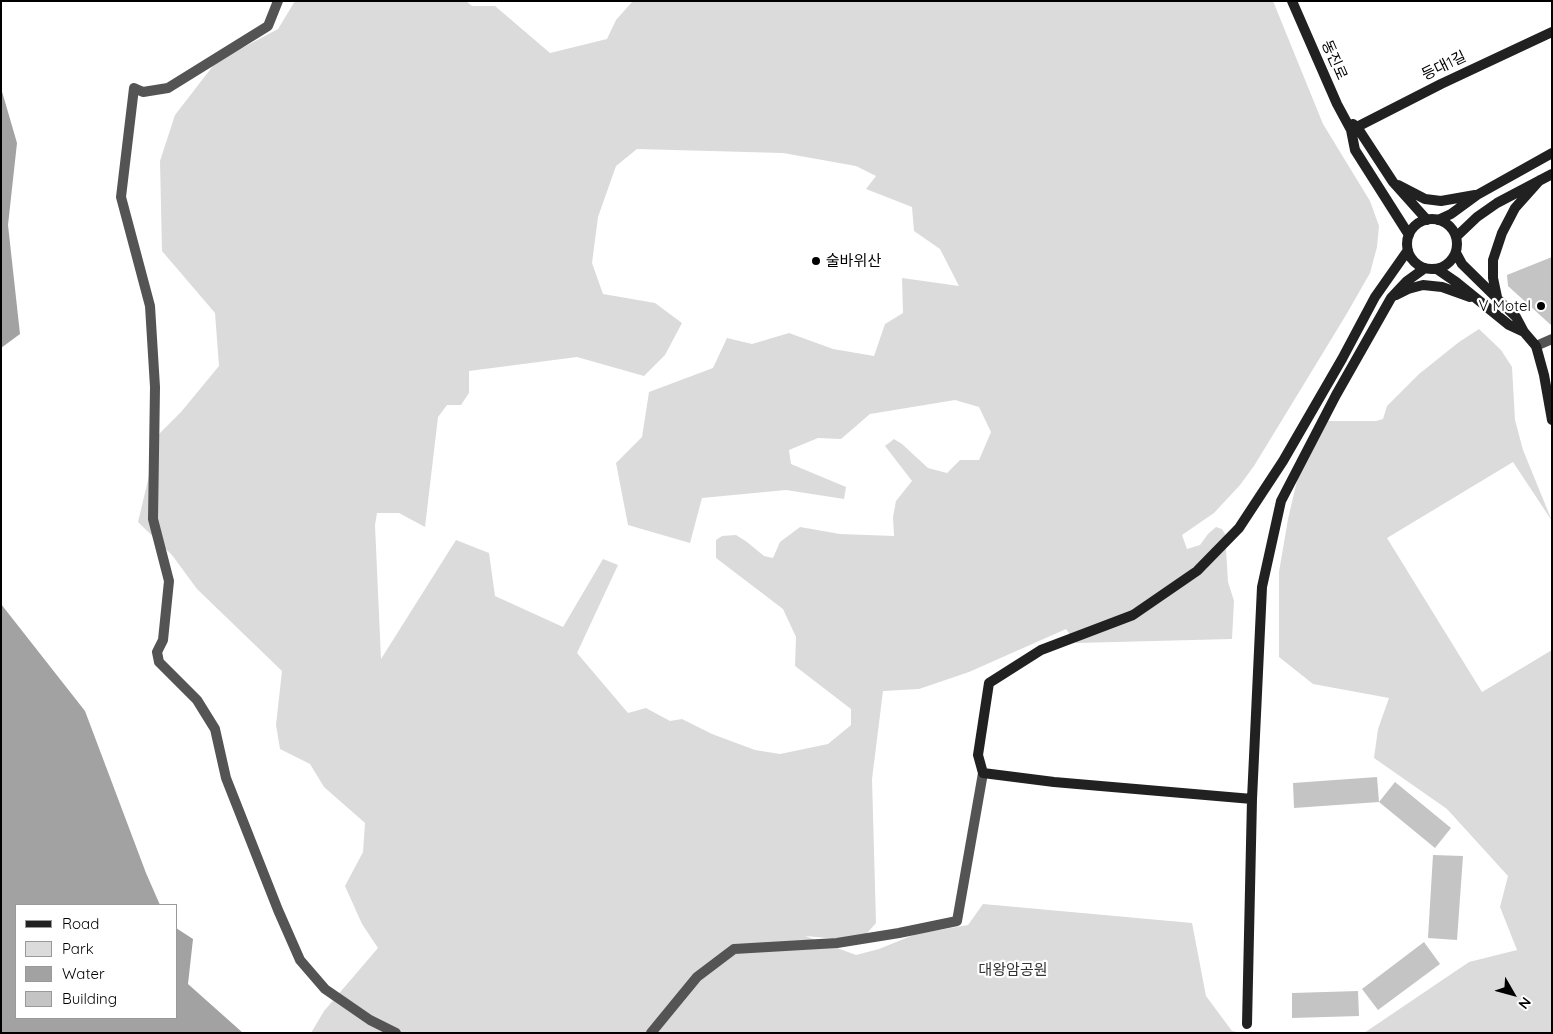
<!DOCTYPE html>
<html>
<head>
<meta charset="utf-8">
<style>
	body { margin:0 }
	#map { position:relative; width:1553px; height:1034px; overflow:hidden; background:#fff; font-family:Quicksand,sans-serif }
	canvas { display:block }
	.frame { position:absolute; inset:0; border:2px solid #000; pointer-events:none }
	.legend { position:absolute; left:15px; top:904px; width:162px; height:115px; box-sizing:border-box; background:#fff; border:1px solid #999; margin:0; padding:6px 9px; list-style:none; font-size:15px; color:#000 }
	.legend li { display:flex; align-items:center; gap:10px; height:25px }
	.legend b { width:25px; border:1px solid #999 }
	.north { position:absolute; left:1488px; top:969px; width:50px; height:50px; -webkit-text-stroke:4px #fff; paint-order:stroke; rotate:128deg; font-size:14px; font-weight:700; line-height:20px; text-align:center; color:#000 }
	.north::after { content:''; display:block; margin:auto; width:18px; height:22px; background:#000; clip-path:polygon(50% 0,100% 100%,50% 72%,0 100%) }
</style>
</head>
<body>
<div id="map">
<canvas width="1553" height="1034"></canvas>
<div class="frame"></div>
<ul class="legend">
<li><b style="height:6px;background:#212121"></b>Road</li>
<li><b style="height:14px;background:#dbdbdb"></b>Park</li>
<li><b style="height:14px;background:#a2a2a2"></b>Water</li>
<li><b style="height:14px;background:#c4c4c4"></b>Building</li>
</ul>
<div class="north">N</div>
</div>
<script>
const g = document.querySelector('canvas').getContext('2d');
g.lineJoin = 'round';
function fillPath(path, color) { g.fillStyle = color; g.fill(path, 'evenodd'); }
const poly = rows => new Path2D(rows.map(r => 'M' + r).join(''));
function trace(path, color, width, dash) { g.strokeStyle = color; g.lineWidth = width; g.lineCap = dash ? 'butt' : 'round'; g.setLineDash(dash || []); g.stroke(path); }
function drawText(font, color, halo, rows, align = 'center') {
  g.font = font + ' Quicksand,"Noto Sans KR",sans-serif'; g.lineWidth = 4.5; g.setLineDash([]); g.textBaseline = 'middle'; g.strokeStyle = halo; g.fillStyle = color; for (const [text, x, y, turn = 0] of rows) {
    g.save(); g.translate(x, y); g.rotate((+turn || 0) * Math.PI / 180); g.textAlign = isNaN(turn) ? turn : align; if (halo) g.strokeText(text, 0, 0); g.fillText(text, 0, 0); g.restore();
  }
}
fillPath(poly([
	[295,1,466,1,472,6,495,6,550,53,607,39,616,20,633,1,1273,1,1323,124,1370,201,1379,226,1377,247,1370,273,1346,315,1254,466,1240,485,1214,513,1182,535,1187,549,1200,545,1208,534,1216,527,1222,529,1228,539,1226,549,1228,582,1234,601,1232,639,1076,643,1066,629,969,672,919,689,883,691,872,779,876,923,860,941,805,936,856,955,879,949,916,934,968,925,983,904,1192,923,1206,996,1232,1031,1242,1033,311,1033,324,1011,378,948,362,924,345,886,363,852,365,823,324,787,310,764,280,749,276,725,282,671,197,589,172,555,138,522,159,434,181,412,219,366,215,313,162,251,160,161,175,115,216,62,278,29],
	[637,149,783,153,856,166,876,176,866,189,912,207,914,231,940,249,959,286,902,278,903,313,885,324,874,356,833,349,789,333,752,344,727,338,713,368,649,392,642,437,616,463,628,525,690,543,702,498,786,490,844,499,846,487,791,464,789,450,818,438,841,439,870,414,955,400,979,407,991,432,979,460,960,460,947,473,928,468,902,444,894,439,885,446,912,481,896,501,893,517,894,536,840,534,800,527,780,542,773,558,764,556,747,542,736,535,722,536,716,540,716,558,783,609,796,637,795,666,851,709,851,725,828,744,780,754,755,750,712,734,682,719,670,721,646,708,628,713,577,653,618,565,603,559,563,627,495,596,489,553,456,540,381,659,375,525,377,513,399,513,425,527,438,417,447,405,461,405,469,393,469,371,577,357,644,376,665,355,682,323,655,303,603,294,592,263,598,217,616,166],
	[1479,329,1501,350,1512,367,1515,420,1523,450,1552,521,1513,462,1387,538,1482,692,1552,650,1552,1033,1364,1033,1469,962,1517,950,1500,907,1508,876,1447,809,1374,758,1378,729,1389,698,1313,684,1279,657,1279,572,1288,519,1300,468,1326,421,1376,421,1383,419,1387,406,1419,374,1459,342]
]), '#dbdbdb');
fillPath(poly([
	[1,88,17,143,8,225,20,334,1,348],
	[1,604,85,711,146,873,160,905,16,905,16,1018,176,1018,176,928,193,939,188,984,243,1033,1,1033]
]), '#a2a2a2');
fillPath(poly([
	[1552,257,1552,326,1508,286,1507,275],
	[1377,777,1379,802,1294,808,1293,783],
	[1395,782,1451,828,1435,848,1379,802],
	[1433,855,1463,856,1457,940,1428,938],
	[1424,942,1440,964,1378,1010,1362,989],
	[1358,991,1359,1016,1292,1018,1292,993]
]), '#c4c4c4');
trace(poly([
	[278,1,268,26,168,88,143,92,134,88,121,197,150,306,155,387,153,519,169,581,163,640,157,652,159,662,197,700,215,729,226,778,278,910,300,960,325,989,370,1020,396,1033],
	[1536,346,1552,339],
	[651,1033,697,977,734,949,837,943,899,933,957,921,983,773]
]), '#545454', 10);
trace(poly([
	[1292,1,1337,104,1351,130,1355,150,1409,235],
	[1353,124,1357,127,1393,182,1427,220],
	[1351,130,1441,84,1552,32],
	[1398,185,1425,199,1441,201,1475,195],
	'1407 244a25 25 0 1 1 50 0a25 25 0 1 1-50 0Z',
	[1438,220,1451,214,1477,195,1552,153],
	[1456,237,1477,217,1497,203,1552,174],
	[1456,253,1462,264,1516,317,1524,332,1536,346,1544,375,1552,420],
	[1437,269,1456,282,1509,325,1524,332],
	[1396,295,1408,289,1423,285,1442,287,1470,297],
	[1497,297,1493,278,1493,260,1502,233,1515,208,1540,180],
	[1252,799,1054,782,983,773,978,755,989,683,1041,650,1133,615,1197,571,1239,528,1283,461,1342,359,1375,297,1408,250],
	[1247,1024,1252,799,1262,587,1281,501,1336,395,1391,298,1407,281,1425,268]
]), '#212121', 10);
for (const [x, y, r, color] of [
	[816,261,5,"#000"],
	[1541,306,5,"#000"]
]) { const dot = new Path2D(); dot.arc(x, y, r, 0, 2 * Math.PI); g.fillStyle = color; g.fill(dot); trace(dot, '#fff', 2); }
drawText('15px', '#000', '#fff', [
	["동진로",1334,60,66],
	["등대1길",1444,66,-26]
]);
drawText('15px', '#000', '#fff', [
	["술바위산",826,261],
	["V Motel",1531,306,"right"]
], 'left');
drawText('15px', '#323232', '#fff', [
	["대왕암공원",1013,970]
]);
</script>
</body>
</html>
